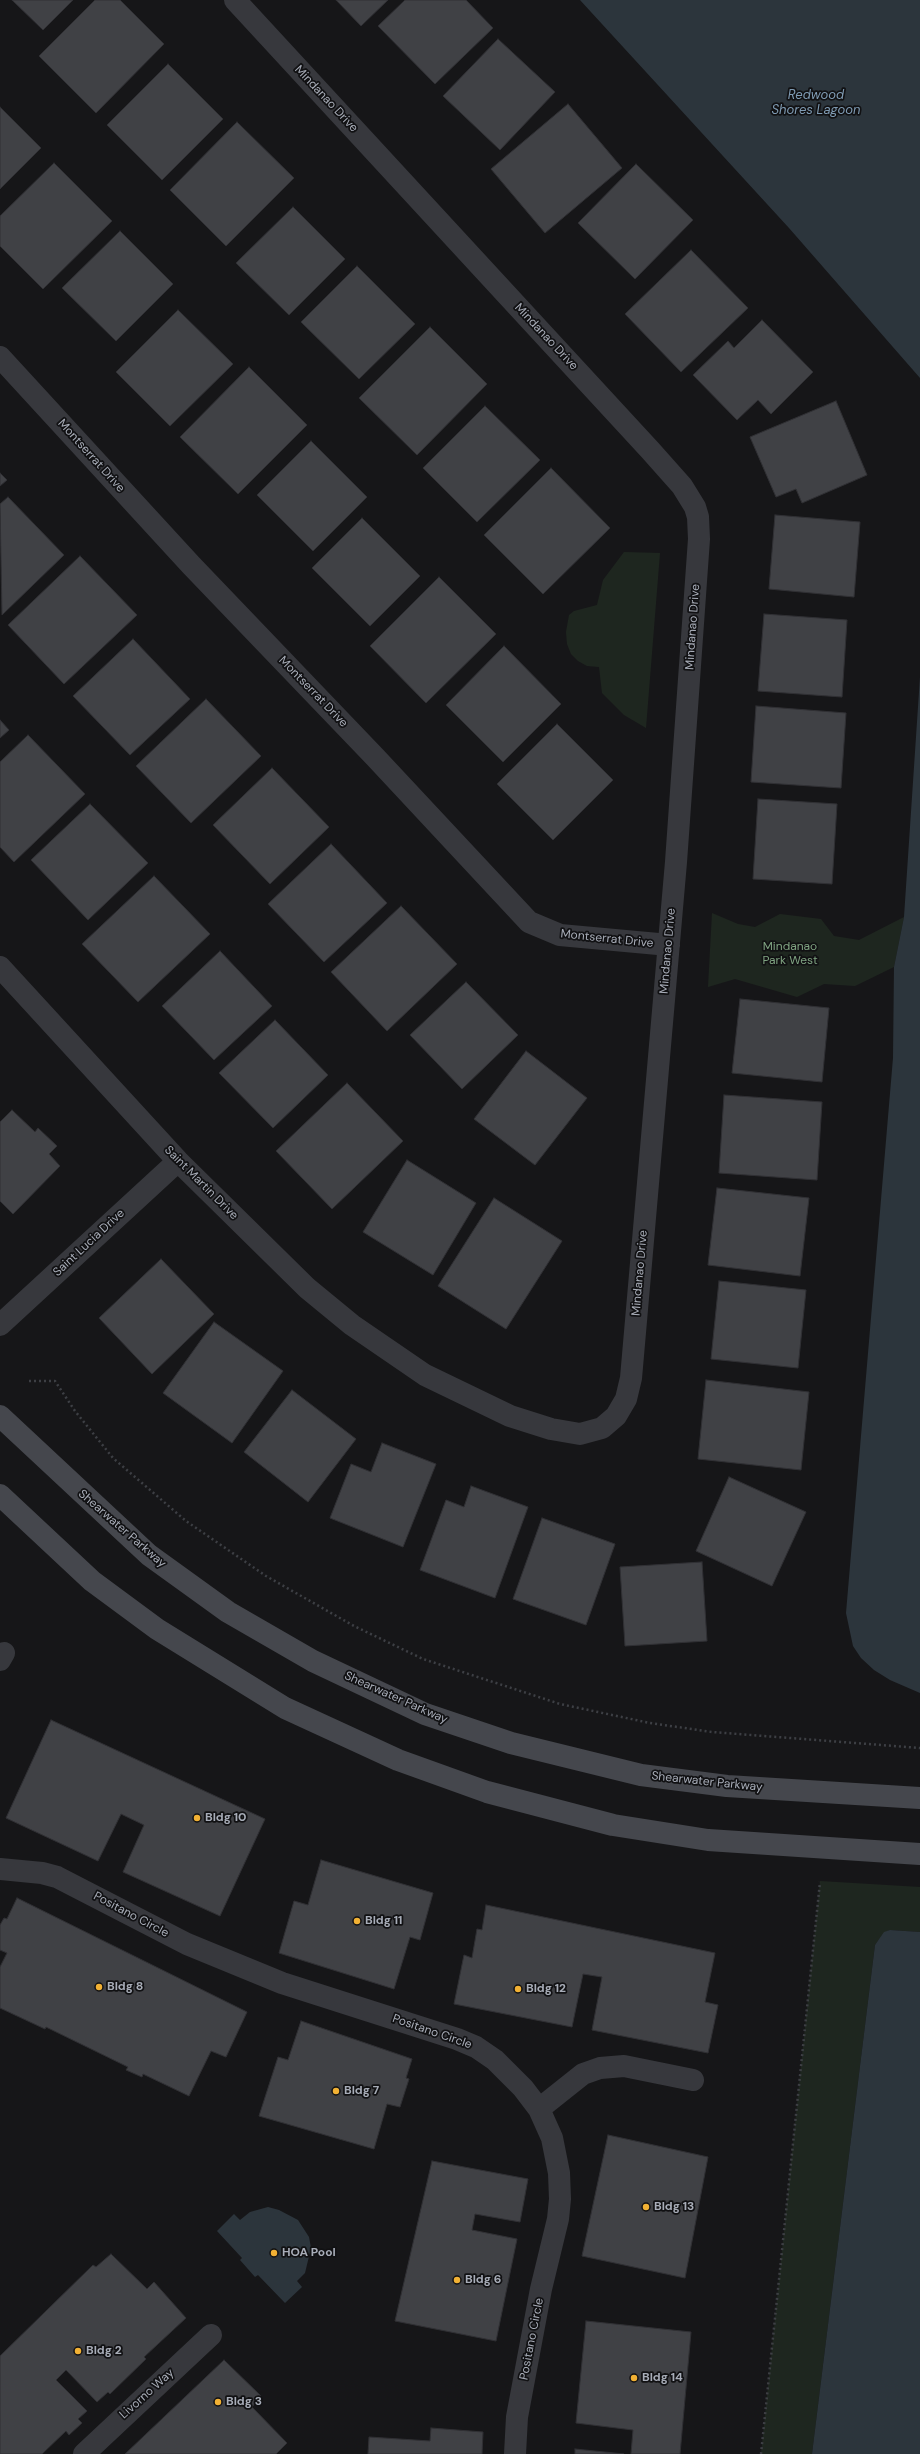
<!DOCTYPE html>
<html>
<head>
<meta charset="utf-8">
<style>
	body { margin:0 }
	canvas { display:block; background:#161618 }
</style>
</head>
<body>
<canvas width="920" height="2454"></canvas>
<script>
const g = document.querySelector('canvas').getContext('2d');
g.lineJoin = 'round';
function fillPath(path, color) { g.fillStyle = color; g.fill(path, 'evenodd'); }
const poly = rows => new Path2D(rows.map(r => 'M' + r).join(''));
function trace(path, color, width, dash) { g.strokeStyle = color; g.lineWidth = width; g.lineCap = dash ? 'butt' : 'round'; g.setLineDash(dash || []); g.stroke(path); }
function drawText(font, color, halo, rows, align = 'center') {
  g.font = font + ' "DM Sans",sans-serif'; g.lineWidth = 3.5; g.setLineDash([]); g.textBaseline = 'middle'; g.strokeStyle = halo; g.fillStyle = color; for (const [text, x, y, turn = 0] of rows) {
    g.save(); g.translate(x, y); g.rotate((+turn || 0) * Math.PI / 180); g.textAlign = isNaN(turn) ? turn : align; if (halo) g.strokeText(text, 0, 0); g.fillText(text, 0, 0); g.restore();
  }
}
fillPath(poly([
	[624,552,660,553,646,728,624,715,602,693,599,667,587,666,578,661,571,654,567,644,566,632,569,615,574,611,597,605,603,580],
	[712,913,738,924,755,927,780,914,821,919,834,936,859,940,904,917,894,967,855,986,824,984,797,997,735,979,708,987],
	[820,1881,920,1887,920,1932,890,1930,884,1933,875,1945,812,2454,761,2454]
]), '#1e261f');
fillPath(poly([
	[580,0,920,0,920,378,789,228],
	[920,677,920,1693,890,1680,874,1670,861,1658,853,1646,846,1613,893,1058,894,967,904,917],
	[890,1930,920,1932,920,2454,812,2454,875,1945,884,1932],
	[268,2207,279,2210,298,2220,309,2237,311,2248,305,2273,297,2281,302,2287,285,2303,258,2275,255,2277,240,2260,242,2258,217,2231,234,2214,240,2220,250,2212]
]), '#2c353c');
const building = poly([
	[12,0,73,0,43,30,12,0],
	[95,0,120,0,164,44,96,113,39,56,95,0],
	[336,0,388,0,361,26,336,0],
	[405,0,466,0,493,28,435,84,378,26,405,0],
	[498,39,555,92,500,150,443,96,498,39],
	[168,64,223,119,162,180,107,125,168,64],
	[568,104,622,168,545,233,491,169,568,104],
	[0,107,41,148,0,189,0,107],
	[237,122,294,178,226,246,170,190,237,122],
	[54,163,112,221,43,289,0,246,0,216,54,163],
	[636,164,693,220,635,279,578,223,636,164],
	[293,207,345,259,289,315,236,263,293,207],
	[120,231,173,284,116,341,62,288,120,231],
	[691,250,748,308,681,372,625,314,691,250],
	[357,266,415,324,359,379,301,322,357,266],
	[178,310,233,364,170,426,116,372,178,310],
	[762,320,813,372,771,414,758,400,737,420,693,375,728,341,734,348,762,320],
	[430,327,487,384,417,455,359,398,430,327],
	[249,367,307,425,238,494,180,437,249,367],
	[836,401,867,475,802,503,796,489,776,497,750,437,836,401],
	[485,406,540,460,477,522,423,468,485,406],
	[311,441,367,497,313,551,257,495,311,441],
	[551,468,610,528,543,594,484,535,551,468],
	[0,473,7,480,0,486,0,473],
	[8,497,64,555,2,615,0,504,8,497],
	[775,515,860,522,854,597,769,589,775,515],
	[362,518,420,576,370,626,312,568,362,518],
	[80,556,137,615,64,684,8,625,80,556],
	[439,577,496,634,426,703,370,646,439,577],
	[764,614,847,620,842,697,758,691,764,614],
	[133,639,190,699,130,755,73,696,133,639],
	[504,646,561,704,503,762,446,705,504,646],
	[206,699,261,756,191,823,136,766,206,699],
	[756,706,846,713,841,788,751,782,756,706],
	[0,720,9,730,0,738,0,720],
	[557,724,613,780,553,840,497,784,557,724],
	[28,735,85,794,14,862,0,847,0,762,28,735],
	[272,768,329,827,270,884,213,825,272,768],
	[758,799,837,804,832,884,753,879,758,799],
	[90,804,148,863,88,920,31,860,90,804],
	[331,844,387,903,324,962,268,904,331,844],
	[154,876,210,934,138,1002,82,944,154,876],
	[401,906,457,964,387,1031,331,972,401,906],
	[220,951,272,1006,214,1060,162,1006,220,951],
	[466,982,518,1035,462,1089,410,1035,466,982],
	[740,999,829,1008,822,1082,732,1073,740,999],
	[275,1020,328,1075,273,1128,219,1073,275,1020],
	[526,1051,587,1098,535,1165,474,1119,526,1051],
	[347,1083,403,1141,332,1209,276,1151,347,1083],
	[724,1095,822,1102,817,1180,719,1173,724,1095],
	[12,1110,35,1132,38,1128,57,1146,49,1154,60,1166,13,1214,0,1201,0,1122,12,1110],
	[407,1160,476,1203,433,1275,363,1232,407,1160],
	[717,1188,809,1198,800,1276,708,1265,717,1188],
	[494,1198,562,1241,506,1329,438,1286,494,1198],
	[161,1259,214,1314,152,1374,99,1318,161,1259],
	[719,1281,806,1290,798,1368,711,1359,719,1281],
	[214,1322,283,1371,232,1443,163,1393,214,1322],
	[706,1380,809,1392,801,1470,698,1459,706,1380],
	[292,1390,356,1439,308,1502,244,1452,292,1390],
	[382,1443,436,1464,403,1547,330,1518,351,1464,371,1472,382,1443],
	[729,1477,806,1512,772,1586,696,1551,729,1477],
	[471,1486,528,1507,495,1598,420,1570,446,1500,464,1507,471,1486],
	[542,1518,615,1544,586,1625,513,1599,542,1518],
	[702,1562,707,1641,625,1646,620,1567,702,1562],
	[51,1720,265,1819,220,1916,123,1872,144,1825,121,1814,98,1861,6,1818,51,1720],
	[321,1860,433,1893,420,1940,410,1937,394,1989,279,1953,294,1901,308,1905,321,1860],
	[17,1898,247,2012,226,2057,211,2051,189,2096,143,2074,142,2077,126,2070,128,2067,46,2027,45,2029,0,2008,0,1967,7,1953,0,1950,0,1925,4,1918,7,1919,17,1898],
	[486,1905,715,1953,705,2002,718,2005,708,2053,592,2030,602,1977,583,1974,572,2027,454,2004,464,1955,472,1958,477,1929,482,1930,486,1905],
	[301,2021,412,2059,406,2078,409,2079,400,2107,387,2104,374,2149,259,2116,278,2057,288,2060,301,2021],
	[608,2135,708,2157,685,2278,582,2256,608,2135],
	[432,2161,528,2179,520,2222,475,2214,472,2230,517,2239,496,2341,395,2321,432,2161],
	[111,2254,147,2289,154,2282,186,2318,144,2357,146,2359,110,2394,108,2392,97,2402,66,2370,56,2380,87,2411,78,2419,82,2423,69,2435,66,2431,42,2454,0,2454,0,2356,93,2265,96,2267,111,2254],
	[586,2321,691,2332,680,2454,631,2454,633,2430,576,2423,586,2321],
	[224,2360,261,2396,252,2407,287,2443,276,2454,125,2454,224,2360],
	[431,2428,483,2432,482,2454,368,2454,369,2437,430,2441,431,2428],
	[575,2449,624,2454,575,2454,575,2449]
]);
fillPath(building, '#404145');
trace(building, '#303034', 1);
trace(poly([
	[29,1381,55,1381,75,1411,113,1458,186,1521,266,1576,354,1626,423,1659,560,1704,650,1723,712,1732,920,1748],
	[761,2454,820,1882]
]), '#3d3f44', 2.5, [2, 3]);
trace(poly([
	[0,357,191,565,375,757,529,922,560,935,669,945],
	[0,967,178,1161,307,1288,352,1325,425,1375,510,1416,551,1429,580,1434,602,1428,616,1416,626,1399,631,1378,676,862,699,539,698,517,695,507,682,486,650,450,235,0],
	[0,1325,178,1161],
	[0,1660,4,1653],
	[0,1869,42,1873,57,1877,187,1944,282,1983,457,2039,476,2047,495,2060,523,2088,539,2109,552,2138,559,2173,560,2199,558,2219,541,2289,517,2417,515,2454],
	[539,2109,583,2074,600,2068,624,2066,693,2080],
	[84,2454,211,2335]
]), '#37383d', 22);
trace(poly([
	[0,1416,149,1555,228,1612,313,1661,425,1714,511,1743,641,1775,727,1786,920,1798],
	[0,1495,92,1581,157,1629,285,1708,398,1760,487,1792,613,1825,708,1840,920,1854]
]), '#45474d', 22);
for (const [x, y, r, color] of [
	[197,1818,4,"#f2b134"],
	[357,1921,4,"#f2b134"],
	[99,1987,4,"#f2b134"],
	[518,1989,4,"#f2b134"],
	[336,2091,4,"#f2b134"],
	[646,2207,4,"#f2b134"],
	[274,2253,4,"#f2b134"],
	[457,2280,4,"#f2b134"],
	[78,2351,4,"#f2b134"],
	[634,2378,4,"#f2b134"],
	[218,2402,4,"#f2b134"]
]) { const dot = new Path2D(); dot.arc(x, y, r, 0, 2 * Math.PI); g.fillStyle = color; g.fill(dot); trace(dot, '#111113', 1.5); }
drawText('12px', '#a8adb8', '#111113', [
	["Mindanao Drive",326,99,47],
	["Mindanao Drive",546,337,47],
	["Montserrat Drive",91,456,48],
	["Mindanao Drive",693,627,-86],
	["Montserrat Drive",313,692,46],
	["Montserrat Drive",607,939,6],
	["Mindanao Drive",668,951,-85],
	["Saint Martin Drive",201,1183,45],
	["Saint Lucia Drive",89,1243,-43],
	["Mindanao Drive",640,1273,-85],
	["Shearwater Parkway",122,1529,41],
	["Shearwater Parkway",396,1698,24],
	["Shearwater Parkway",707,1782,6],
	["Positano Circle",131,1915,28],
	["Positano Circle",432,2032,19],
	["Positano Circle",532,2339,-79],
	["Livorno Way",147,2394,-42]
]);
drawText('12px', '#7fa381', '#111113', [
	["Mindanao",790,947],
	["Park West",790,961]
]);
drawText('bold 12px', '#a8adb8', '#111113', [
	["Bldg 10",205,1818],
	["Bldg 11",365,1921],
	["Bldg 8",107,1987],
	["Bldg 12",526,1989],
	["Bldg 7",344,2091],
	["Bldg 13",654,2207],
	["HOA Pool",282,2253],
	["Bldg 6",465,2280],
	["Bldg 2",86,2351],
	["Bldg 14",642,2378],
	["Bldg 3",226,2402]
], 'left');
drawText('italic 13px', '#7f9bb3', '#111113', [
	["Redwood",816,96],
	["Shores Lagoon",816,111]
]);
</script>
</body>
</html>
